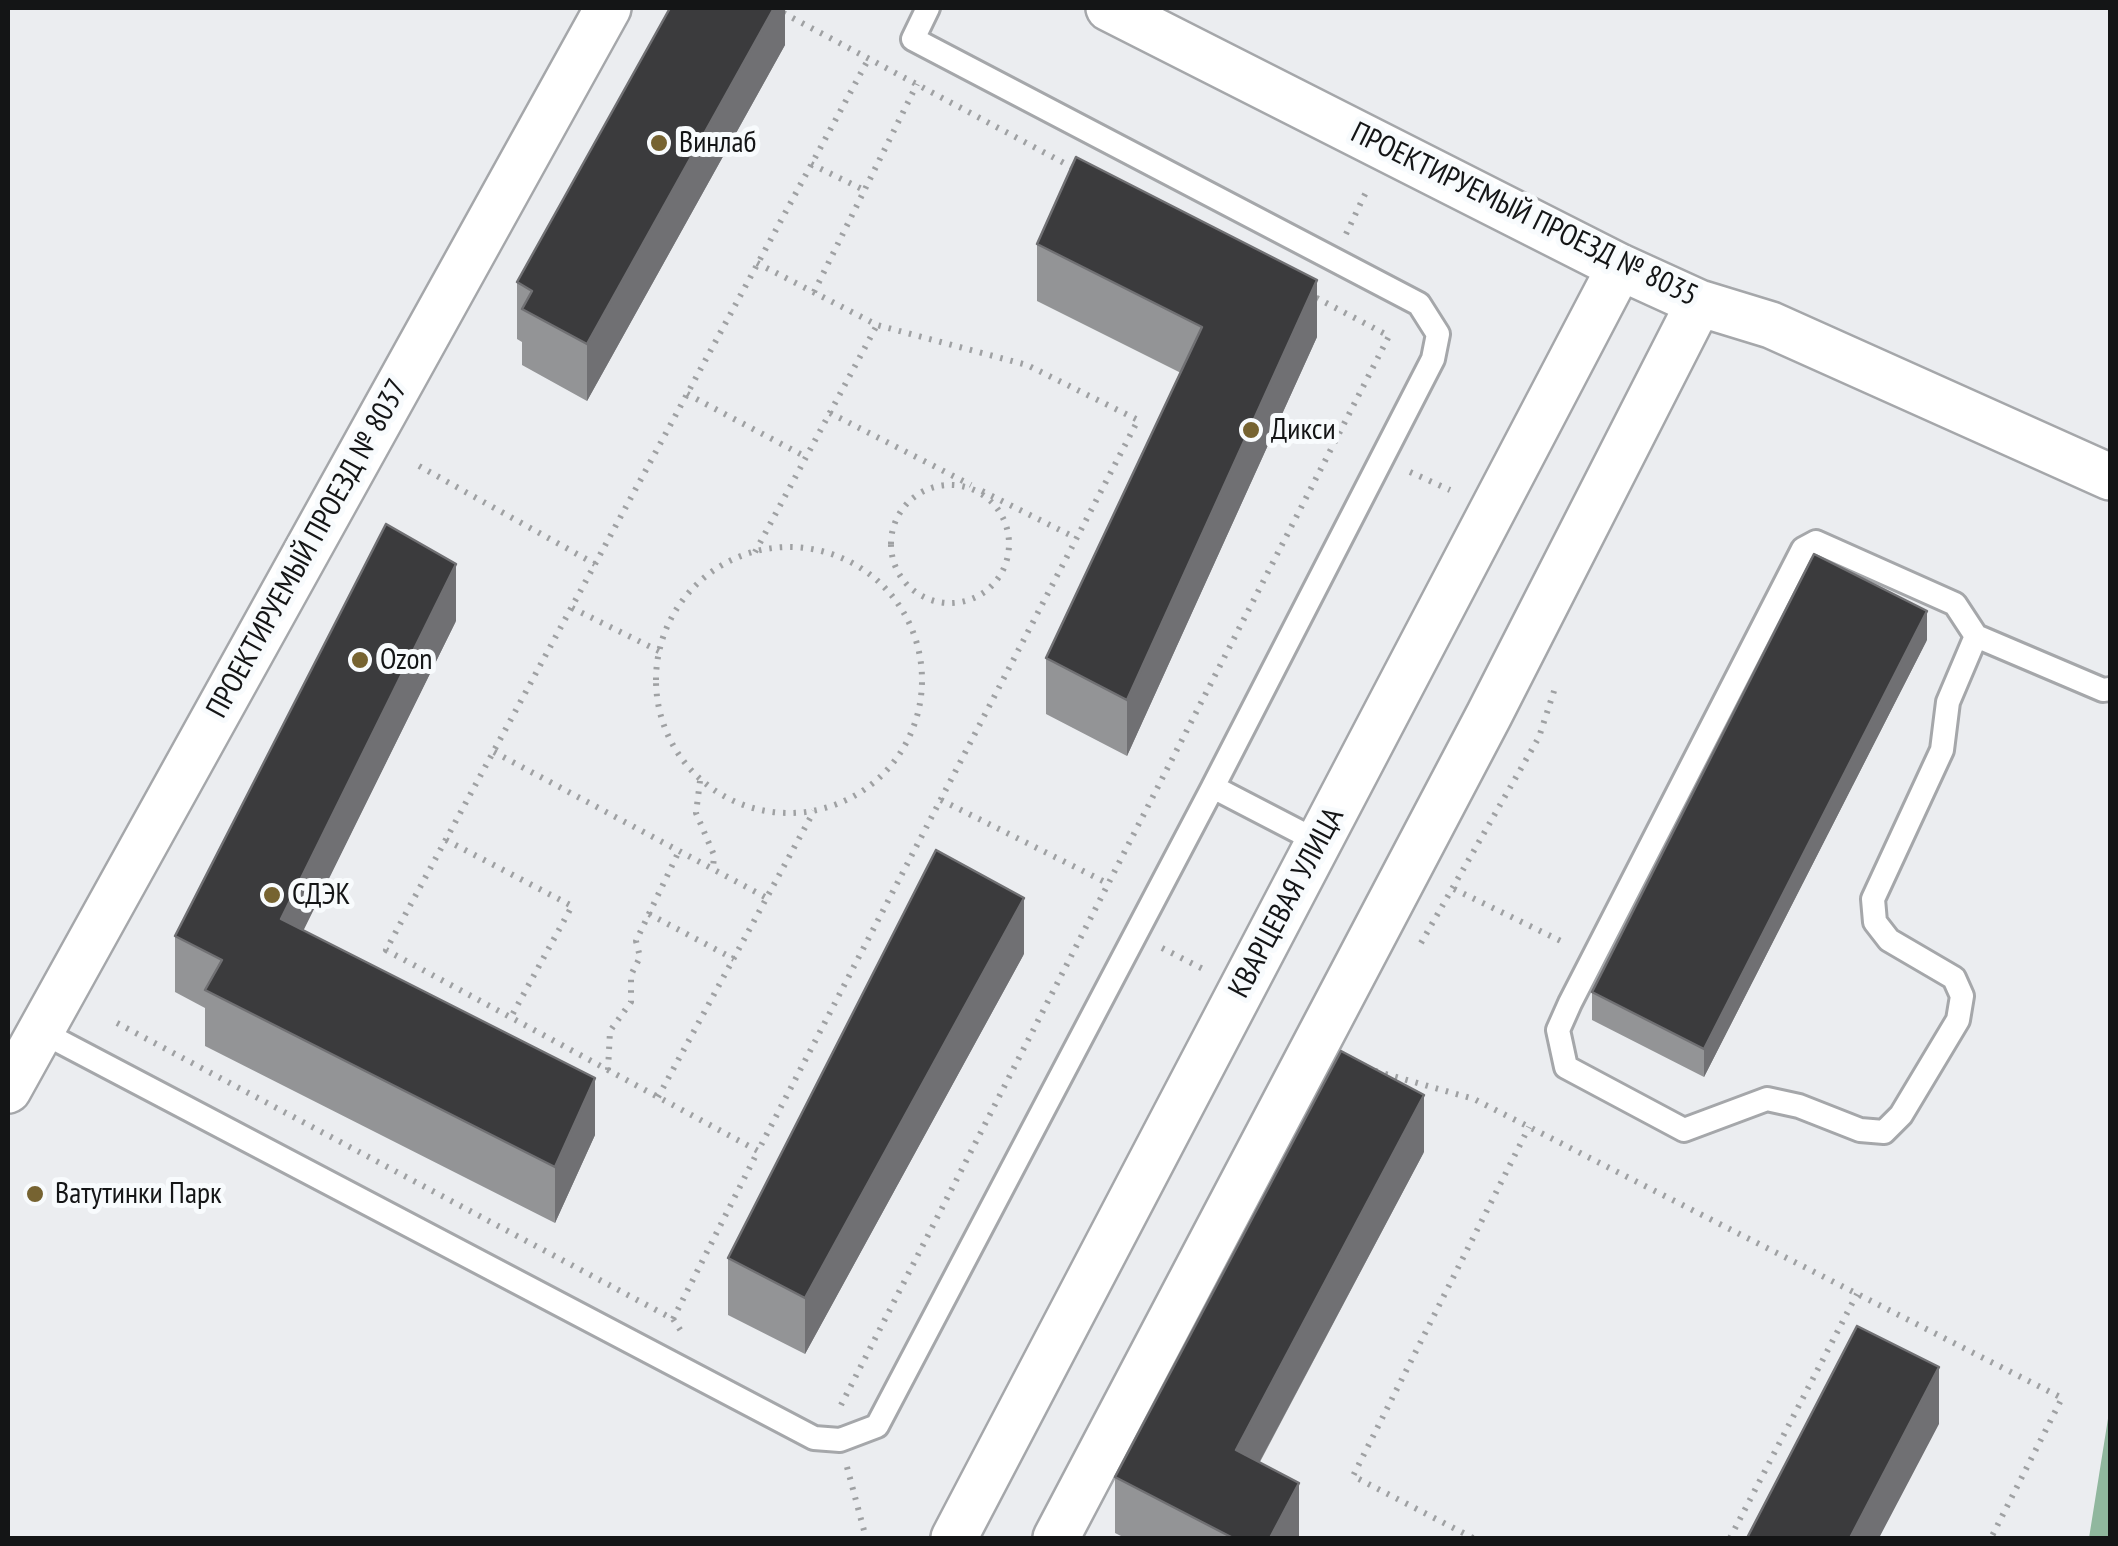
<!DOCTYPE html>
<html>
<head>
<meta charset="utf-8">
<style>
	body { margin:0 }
	#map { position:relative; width:2118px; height:1546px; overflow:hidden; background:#ebedf0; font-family:"PT Sans Narrow",sans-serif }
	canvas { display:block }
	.frame { position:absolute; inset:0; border:10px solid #141516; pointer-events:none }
</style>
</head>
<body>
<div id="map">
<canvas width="2118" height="1546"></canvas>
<div class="frame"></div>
</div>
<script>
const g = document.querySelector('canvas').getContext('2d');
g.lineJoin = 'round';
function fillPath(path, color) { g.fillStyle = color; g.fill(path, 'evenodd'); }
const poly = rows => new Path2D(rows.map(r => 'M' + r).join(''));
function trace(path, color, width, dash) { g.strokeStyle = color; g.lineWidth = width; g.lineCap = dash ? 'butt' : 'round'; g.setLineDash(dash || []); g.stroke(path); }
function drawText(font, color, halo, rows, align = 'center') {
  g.font = font + ' "PT Sans Narrow",sans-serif'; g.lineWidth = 10; g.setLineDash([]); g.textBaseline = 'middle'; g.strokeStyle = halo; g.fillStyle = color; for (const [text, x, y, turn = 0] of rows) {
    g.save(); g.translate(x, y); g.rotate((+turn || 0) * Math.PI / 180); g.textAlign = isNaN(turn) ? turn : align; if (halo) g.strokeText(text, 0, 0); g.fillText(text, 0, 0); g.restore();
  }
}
fillPath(poly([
	[2110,1403,2110,1538,2089,1538,2110,1406]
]), '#90b79e');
const lane = poly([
	[928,8,913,39,1419,304,1438,334,1433,359,1213,787],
	[1976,636,1948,702,1942,750,1873,899,1875,922,1889,940,1954,978,1962,996,1958,1020,1901,1115,1884,1132,1860,1130,1799,1106,1767,1099,1684,1130,1566,1067,1558,1030,1570,1003,1803,549,1816,542,1955,604,1976,636,2103,690,2110,689],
	[40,1031,814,1438,840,1440,877,1426,1213,787,1319,842]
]);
const street = poly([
	[1109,8,1620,267,1699,303,1771,325,2110,477],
	[8,1090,608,8],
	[954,1538,1620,267],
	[1056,1538,1489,715,1699,303]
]);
trace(lane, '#a5a7aa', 28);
trace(street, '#a5a7aa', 50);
trace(poly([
	[774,8,1077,170],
	[811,164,864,190],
	[1346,234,1367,190],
	[757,263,877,325,1027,365,1138,420,758,1151],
	[814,292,917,84],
	[687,394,806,457],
	[830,413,971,485],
	[419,466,595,564],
	[1410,472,1450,490],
	'891 544a59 59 0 1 1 118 0a59 59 0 1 1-118 0Z',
	[982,491,1076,538],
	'656 680a133 133 0 1 1 266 0a133 133 0 1 1-266 0Z',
	[755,552,877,325],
	[572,608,659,651],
	[494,752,767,898],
	[700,781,696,813,714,855,713,869],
	[941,800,1109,884],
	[446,840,572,906,511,1017],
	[1454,889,1565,943],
	[649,914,734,959],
	[1421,943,1539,737,1556,685],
	[1162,948,1203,969],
	[117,1023,673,1319,681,1331],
	[608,1070,610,1031,631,1002,631,975,640,957,636,941,679,851],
	[1375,1071,1474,1099,2062,1398,1991,1538],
	[658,1097,814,811],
	[673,1319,758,1151,386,950,869,58],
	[841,1405,1389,336,1313,296],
	[847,1467,866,1538],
	[1473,1538,1353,1476,1529,1127],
	[1730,1538,1857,1294]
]), '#9fa1a3', 6, [2.5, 8]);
trace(lane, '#fff', 22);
trace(street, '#fff', 45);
fillPath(poly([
	[785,8,785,45,587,401,522,365,522,342,517,339,517,282],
	[1037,244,1317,337,1127,756,1046,714,1046,658,1181,373,1037,301],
	[456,621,303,930,595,1135,555,1223,205,1046,205,1008,175,992,175,936],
	[1927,640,1704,1077,1592,1020,1592,992],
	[1024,954,805,1354,728,1315,728,1258],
	[1424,1152,1260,1462,1299,1538,1125,1538,1115,1533,1115,1477]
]), '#939496');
fillPath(poly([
	[774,8,785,8,785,45,587,401,587,344],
	[1317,280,1317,337,1127,756,1127,700],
	[456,564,456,621,281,976,281,919],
	[1927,611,1927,640,1704,1077,1704,1049],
	[1024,898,1024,954,805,1354,805,1298],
	[595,1078,595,1135,555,1223,555,1167],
	[1424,1095,1424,1152,1236,1506,1236,1450],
	[1939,1367,1939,1424,1879,1538,1850,1538],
	[1299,1483,1299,1538,1270,1538]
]), '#707073');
const building = poly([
	[670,8,774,8,587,344,522,309,532,291,517,282,670,8],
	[1076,157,1317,280,1127,700,1046,658,1202,327,1037,244,1076,157],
	[386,524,456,564,281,919,595,1078,555,1167,205,990,222,960,175,936,386,524],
	[1814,554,1927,611,1704,1049,1592,992,1814,554],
	[936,850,1024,898,805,1298,728,1258,936,850],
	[1341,1051,1424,1095,1236,1450,1299,1483,1270,1538,1233,1538,1115,1477,1341,1051],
	[1857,1326,1939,1367,1850,1538,1747,1538,1857,1326]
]);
fillPath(building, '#3b3b3d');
trace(building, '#707073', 2.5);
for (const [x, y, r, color] of [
	[659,143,10,"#766331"],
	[1251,430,10,"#766331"],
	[360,660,10,"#766331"],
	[272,895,10,"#766331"],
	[35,1194,10,"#766331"]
]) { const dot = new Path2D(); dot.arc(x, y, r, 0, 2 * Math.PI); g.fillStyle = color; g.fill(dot); trace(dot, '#f8fbfd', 4); }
drawText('30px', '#141516', '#f8fbfd', [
	["Винлаб",679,143],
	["Дикси",1271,430],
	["Ozon",380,660],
	["СДЭК",292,895],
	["Ватутинки Парк",55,1194]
], 'left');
drawText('30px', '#141516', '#f8fbfd', [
	["ПРОЕКТИРУЕМЫЙ ПРОЕЗД № 8035",1524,215,26],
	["ПРОЕКТИРУЕМЫЙ ПРОЕЗД № 8037",308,549,-61],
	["КВАРЦЕВАЯ УЛИЦА",1287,903,-62]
]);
</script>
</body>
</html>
